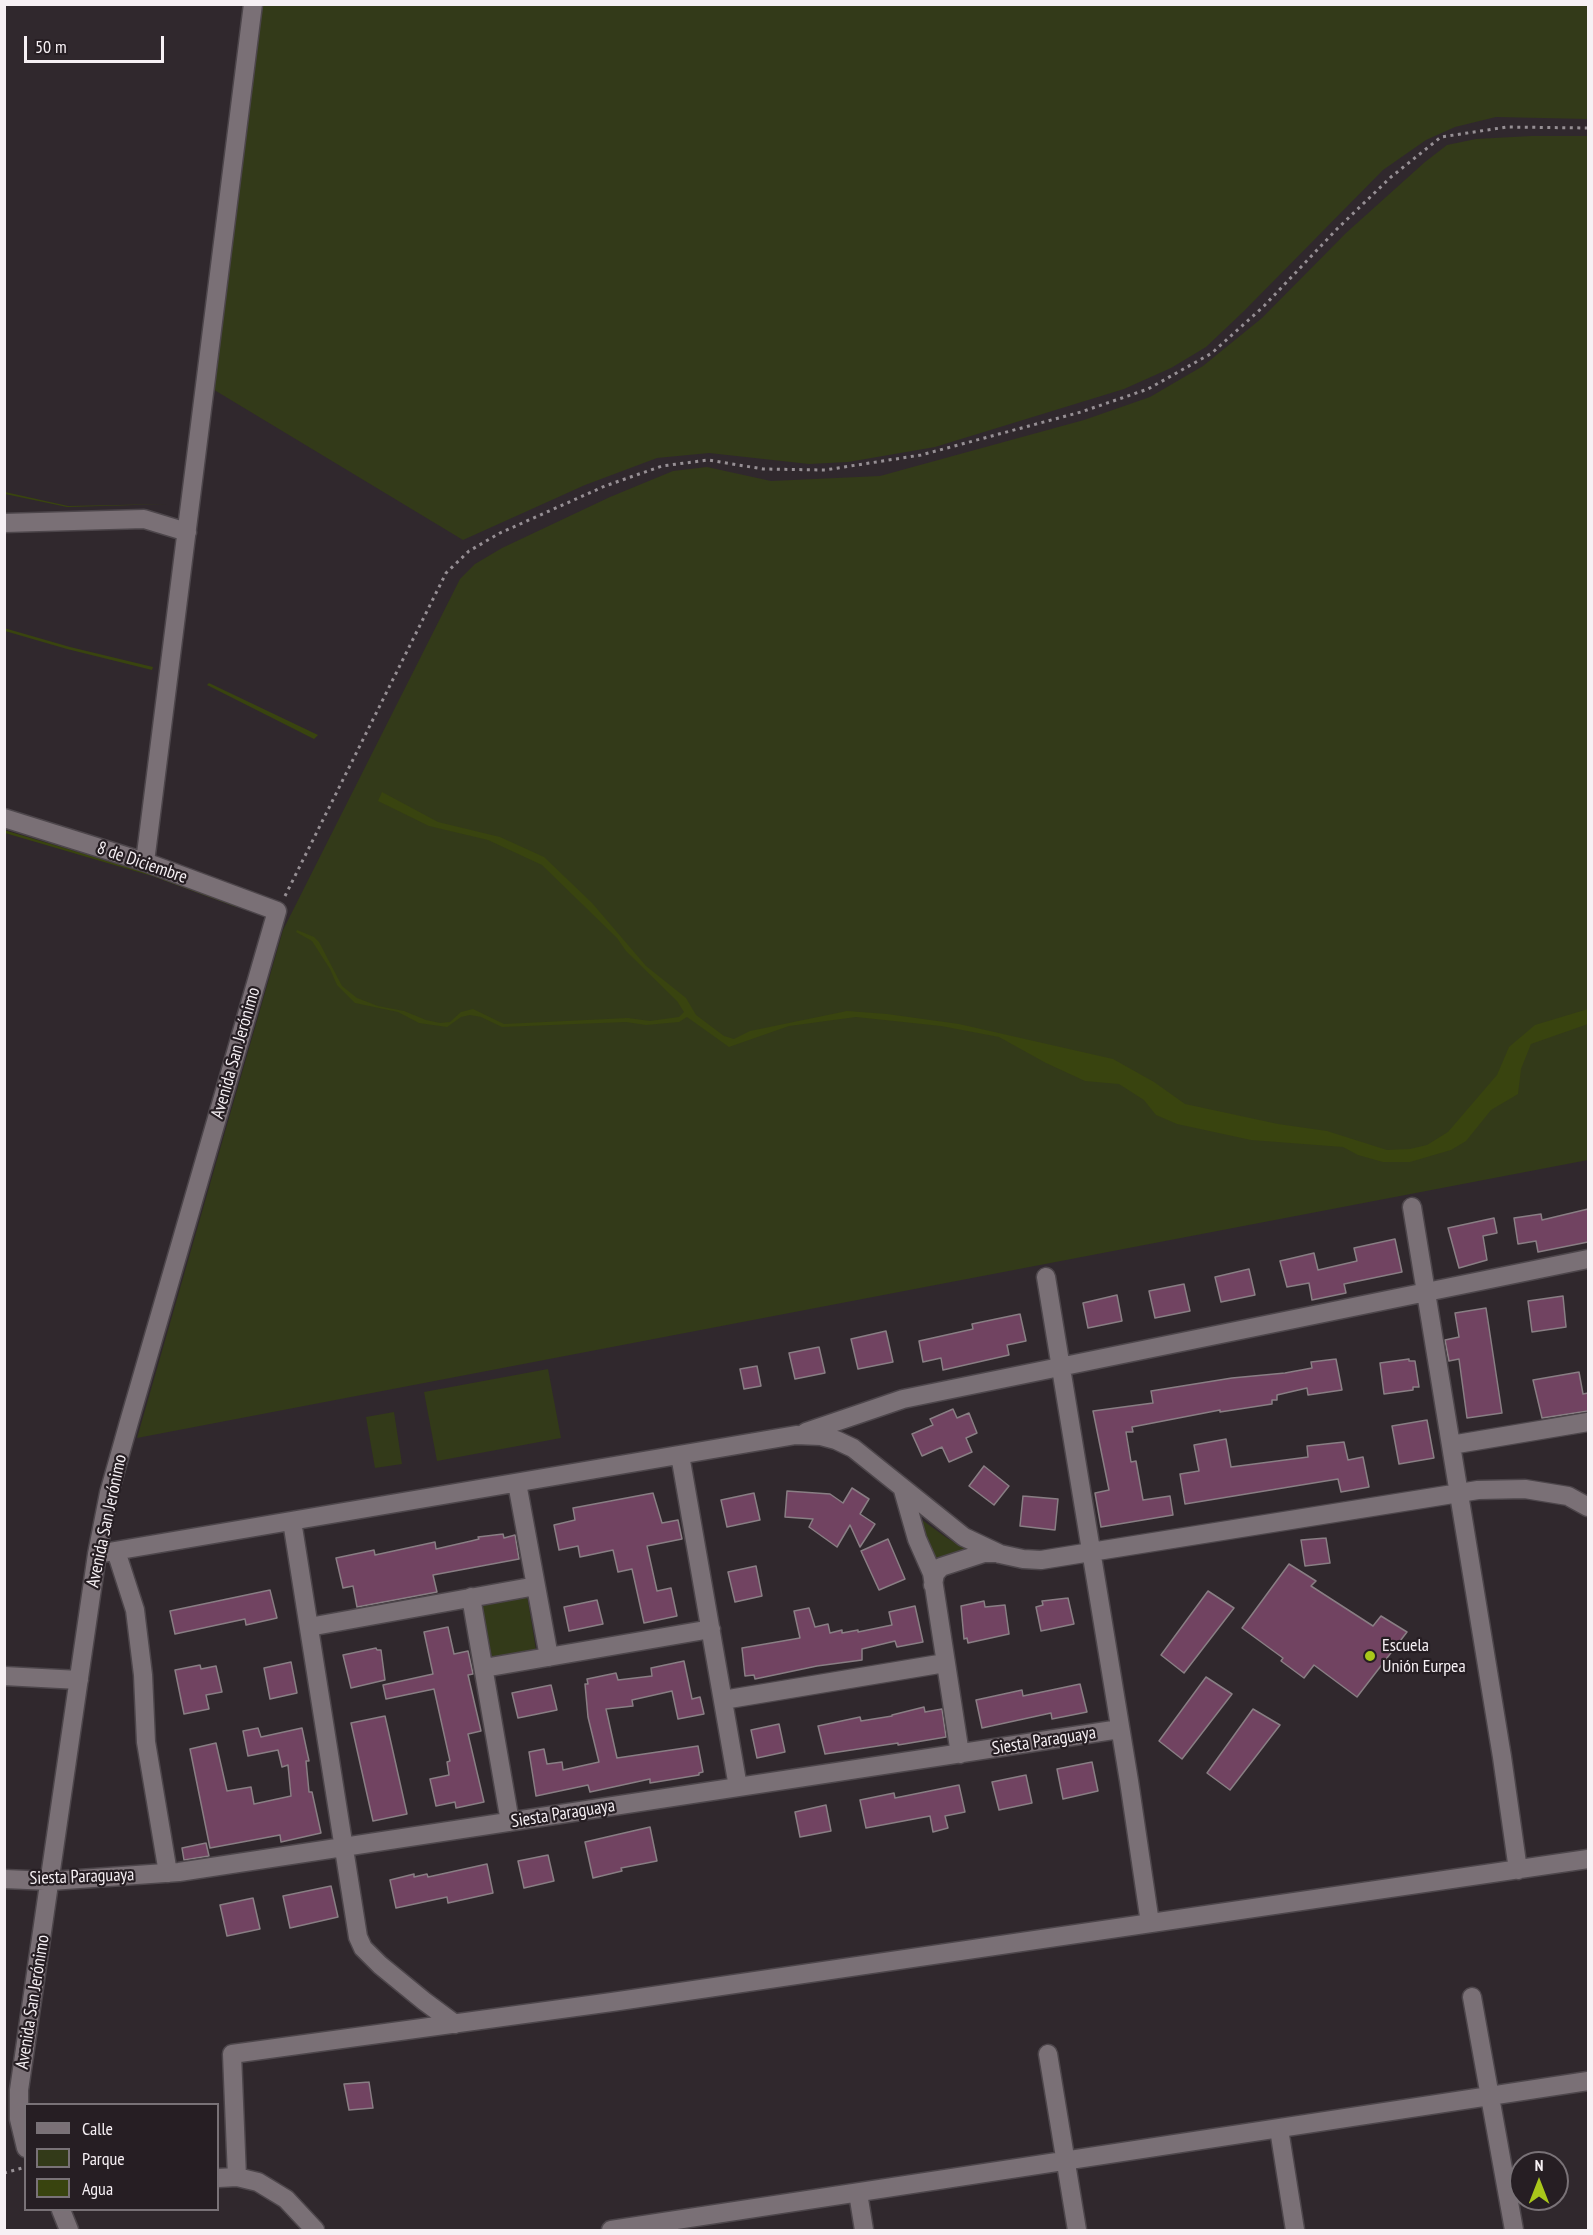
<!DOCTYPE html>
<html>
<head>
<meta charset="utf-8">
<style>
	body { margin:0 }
	#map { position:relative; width:1593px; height:2235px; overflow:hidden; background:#30282d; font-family:"PT Sans Narrow",sans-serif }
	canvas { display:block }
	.frame { position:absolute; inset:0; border:6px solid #f6f0f4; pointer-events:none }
	.legend { position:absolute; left:24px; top:2103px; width:195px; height:108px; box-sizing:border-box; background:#261e23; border:2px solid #797277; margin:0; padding:8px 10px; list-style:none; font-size:18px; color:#f6f0f4 }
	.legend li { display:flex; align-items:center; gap:12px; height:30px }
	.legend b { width:30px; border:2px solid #797277 }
	.north { position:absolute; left:1509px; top:2151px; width:60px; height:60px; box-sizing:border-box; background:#261e23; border:2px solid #797277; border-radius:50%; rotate:0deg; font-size:16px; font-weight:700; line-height:24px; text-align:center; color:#f6f0f4 }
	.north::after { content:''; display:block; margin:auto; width:21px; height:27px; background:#a9c71b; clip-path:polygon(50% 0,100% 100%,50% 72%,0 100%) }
	.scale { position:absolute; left:24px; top:36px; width:140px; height:27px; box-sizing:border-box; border:3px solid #f6f0f4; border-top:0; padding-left:8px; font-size:18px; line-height:21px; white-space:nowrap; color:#f6f0f4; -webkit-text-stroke:4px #261e23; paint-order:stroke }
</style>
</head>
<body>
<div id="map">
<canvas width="1593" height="2235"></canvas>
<div class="frame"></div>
<ul class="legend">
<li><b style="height:8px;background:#7a7076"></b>Calle</li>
<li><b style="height:16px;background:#333a19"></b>Parque</li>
<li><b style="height:16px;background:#39440f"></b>Agua</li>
</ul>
<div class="north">N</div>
<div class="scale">50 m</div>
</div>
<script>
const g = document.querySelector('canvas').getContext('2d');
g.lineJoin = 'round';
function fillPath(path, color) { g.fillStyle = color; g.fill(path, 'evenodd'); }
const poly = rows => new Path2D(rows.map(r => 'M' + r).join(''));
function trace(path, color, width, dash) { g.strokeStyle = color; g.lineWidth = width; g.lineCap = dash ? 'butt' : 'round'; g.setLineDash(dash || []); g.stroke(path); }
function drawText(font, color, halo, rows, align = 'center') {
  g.font = font + ' "PT Sans Narrow",sans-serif'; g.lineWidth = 4.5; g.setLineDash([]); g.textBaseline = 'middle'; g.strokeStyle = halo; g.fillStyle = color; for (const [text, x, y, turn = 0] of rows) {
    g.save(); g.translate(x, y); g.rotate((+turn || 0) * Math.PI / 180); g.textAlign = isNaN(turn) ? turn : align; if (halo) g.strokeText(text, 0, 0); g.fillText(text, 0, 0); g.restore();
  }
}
fillPath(poly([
	[260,5,1588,5,1588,119,1496,117,1455,127,1426,140,1383,170,1244,311,1206,347,1171,368,1124,389,935,447,848,462,809,464,709,453,657,458,585,485,463,540,211,388],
	[1531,136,1588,136,1588,1160,137,1438,283,930,460,579,475,564,502,548,610,497,673,471,707,467,771,481,880,476,1084,420,1150,397,1203,366,1262,318,1346,233,1425,162,1447,145,1476,139],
	[548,1369,561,1438,437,1461,424,1392],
	[394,1412,402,1464,375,1468,366,1417],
	[918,1517,947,1538,967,1549,939,1559,932,1556],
	[522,1598,527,1598,528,1601,536,1650,492,1657,482,1607,486,1604]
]), '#333a19');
fillPath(poly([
	[5,492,68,506,168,504,67,507,5,494],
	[4,628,70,647,153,667,152,670,67,649,5,631],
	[209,683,318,735,314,739,207,685],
	[382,792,438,822,500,837,544,857,592,903,646,966,686,998,696,1015,724,1036,734,1039,750,1031,847,1011,887,1014,959,1024,1113,1059,1154,1082,1185,1104,1278,1124,1327,1131,1387,1150,1410,1149,1427,1145,1448,1132,1497,1075,1509,1047,1535,1025,1588,1009,1588,1024,1531,1044,1521,1069,1518,1094,1491,1110,1466,1141,1451,1150,1410,1162,1383,1162,1358,1155,1343,1147,1251,1140,1177,1124,1156,1115,1144,1100,1119,1084,1085,1081,1046,1063,999,1037,941,1026,856,1017,789,1026,729,1047,687,1017,679,1022,646,1025,626,1022,502,1027,481,1017,470,1015,461,1017,447,1027,419,1023,398,1012,355,1003,337,985,330,969,312,941,296,932,297,930,314,937,319,942,342,986,357,998,378,1006,404,1011,426,1020,440,1023,450,1022,461,1012,473,1009,504,1024,628,1018,650,1021,679,1017,684,1012,677,1001,626,951,617,938,542,865,488,840,429,826,378,801],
	[4,830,152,874,237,905,236,907,152,876,5,833]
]), '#39440f');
const building = poly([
	[1588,1209,1588,1242,1538,1252,1536,1241,1518,1244,1514,1218,1541,1214,1542,1220,1588,1209],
	[1494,1218,1497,1233,1483,1236,1487,1260,1459,1268,1448,1228,1494,1218],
	[1395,1239,1402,1272,1344,1284,1346,1293,1312,1300,1309,1283,1287,1287,1280,1261,1314,1253,1318,1270,1357,1261,1354,1248,1395,1239],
	[1249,1269,1255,1295,1221,1302,1215,1277,1249,1269],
	[1184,1284,1190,1311,1155,1318,1149,1291,1184,1284],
	[1117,1295,1122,1321,1088,1328,1083,1303,1117,1295],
	[1563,1296,1566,1327,1532,1332,1528,1301,1563,1296],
	[1486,1308,1502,1413,1467,1418,1459,1359,1449,1361,1445,1340,1459,1337,1455,1313,1486,1308],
	[1020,1314,1026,1341,1007,1345,1009,1355,943,1370,941,1358,923,1362,919,1341,973,1329,972,1324,1020,1314],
	[886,1331,893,1362,858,1369,851,1339,886,1331],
	[819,1347,825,1373,795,1379,789,1353,819,1347],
	[1336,1359,1342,1390,1308,1395,1307,1388,1277,1395,1277,1400,1272,1400,1272,1404,1220,1412,1220,1410,1132,1427,1133,1432,1126,1432,1131,1462,1136,1461,1143,1500,1170,1496,1173,1515,1101,1527,1095,1493,1109,1490,1093,1411,1153,1403,1151,1391,1232,1378,1285,1373,1312,1368,1311,1362,1336,1359],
	[1409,1359,1409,1361,1415,1361,1419,1387,1413,1387,1413,1390,1384,1394,1380,1363,1409,1359],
	[757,1366,761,1386,744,1389,740,1369,757,1366],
	[1579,1372,1583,1394,1588,1393,1588,1411,1542,1418,1533,1380,1579,1372],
	[953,1409,957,1418,969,1413,977,1433,966,1438,972,1452,949,1462,942,1447,922,1456,912,1434,933,1425,930,1419,953,1409],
	[1427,1420,1434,1458,1399,1464,1392,1426,1427,1420],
	[1226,1439,1231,1467,1308,1457,1307,1446,1344,1442,1348,1460,1363,1457,1369,1487,1341,1492,1338,1479,1185,1504,1180,1474,1199,1471,1194,1445,1226,1439],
	[984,1466,1009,1486,994,1505,969,1486,984,1466],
	[852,1488,869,1499,860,1514,875,1524,860,1547,850,1525,837,1547,809,1527,813,1519,785,1517,787,1491,830,1494,843,1503,852,1488],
	[653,1493,662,1523,678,1520,682,1539,647,1546,657,1591,671,1588,677,1616,644,1623,632,1569,618,1572,613,1550,580,1557,578,1546,559,1550,554,1525,575,1520,573,1508,653,1493],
	[754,1493,760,1520,727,1527,721,1500,754,1493],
	[1023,1496,1058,1499,1055,1530,1020,1526,1023,1496],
	[503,1534,504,1538,515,1535,519,1559,433,1575,437,1592,357,1607,353,1586,343,1588,336,1558,374,1550,375,1555,435,1542,436,1549,471,1541,479,1539,478,1537,503,1534],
	[1326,1538,1330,1563,1305,1566,1301,1540,1326,1538],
	[888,1539,905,1579,879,1590,861,1551,888,1539],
	[1289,1564,1316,1581,1311,1586,1373,1626,1381,1616,1407,1632,1357,1697,1314,1665,1304,1678,1281,1661,1283,1658,1242,1628,1289,1564],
	[756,1566,762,1596,735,1602,728,1572,756,1566],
	[270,1590,277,1618,246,1625,245,1619,175,1634,170,1611,270,1590],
	[1208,1591,1234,1608,1184,1673,1161,1655,1208,1591],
	[1068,1598,1074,1624,1041,1631,1036,1607,1043,1605,1042,1601,1068,1598],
	[597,1600,603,1624,569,1631,564,1607,597,1600],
	[984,1601,985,1607,1005,1605,1009,1634,968,1643,967,1638,964,1639,961,1606,984,1601],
	[915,1606,923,1642,897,1647,895,1641,862,1649,862,1660,817,1666,755,1679,754,1675,745,1676,742,1648,800,1638,794,1611,809,1608,815,1627,828,1624,830,1633,842,1630,842,1633,858,1630,858,1632,892,1625,889,1612,915,1606],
	[448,1627,454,1654,468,1651,473,1674,468,1675,481,1731,468,1734,484,1802,456,1808,455,1802,436,1806,430,1779,449,1775,447,1762,450,1761,434,1689,386,1699,383,1685,433,1674,424,1632,448,1627],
	[376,1648,377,1650,381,1650,385,1680,351,1688,343,1655,376,1648],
	[684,1661,692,1699,700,1697,704,1714,678,1719,672,1691,632,1700,633,1706,606,1709,617,1758,698,1746,703,1772,699,1773,699,1775,650,1783,650,1779,590,1792,588,1785,536,1796,529,1752,544,1749,547,1764,562,1762,563,1770,599,1762,588,1717,585,1684,588,1684,587,1679,616,1673,618,1680,652,1676,651,1668,684,1661],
	[291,1662,297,1693,270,1699,264,1668,291,1662],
	[200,1665,201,1669,216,1666,222,1692,206,1695,209,1709,184,1714,175,1670,200,1665],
	[1206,1677,1232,1694,1182,1759,1159,1741,1206,1677],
	[1080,1684,1087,1712,1052,1719,1051,1713,982,1728,976,1700,1022,1690,1023,1696,1080,1684],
	[551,1685,557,1710,518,1718,512,1693,551,1685],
	[924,1707,925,1712,942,1709,946,1737,898,1745,898,1743,825,1754,818,1726,860,1717,861,1721,892,1716,892,1715,924,1707],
	[1253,1709,1280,1725,1230,1790,1207,1773,1253,1709],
	[385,1716,407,1814,373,1821,351,1723,385,1716],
	[779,1724,785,1752,757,1758,751,1730,779,1724],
	[258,1728,261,1737,302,1728,309,1761,306,1761,309,1792,312,1792,321,1833,281,1842,280,1835,210,1848,190,1749,216,1743,227,1791,251,1787,254,1804,291,1796,288,1765,282,1767,278,1750,248,1756,243,1731,258,1728],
	[1092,1762,1098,1791,1063,1799,1057,1769,1092,1762],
	[1026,1775,1032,1803,999,1810,992,1782,1026,1775],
	[959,1785,965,1812,945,1816,948,1828,933,1832,930,1816,866,1828,860,1800,894,1793,895,1798,959,1785],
	[826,1805,831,1831,800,1837,795,1812,826,1805],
	[650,1827,657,1861,621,1868,622,1871,593,1878,585,1842,650,1827],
	[206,1843,209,1856,184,1860,182,1848,206,1843],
	[548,1855,554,1881,524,1888,518,1861,548,1855],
	[487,1864,493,1893,448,1903,447,1897,396,1908,390,1880,414,1874,414,1877,427,1874,428,1877,487,1864],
	[331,1886,338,1917,290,1928,283,1896,331,1886],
	[253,1898,260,1929,227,1936,220,1905,253,1898],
	[369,2082,373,2108,349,2110,344,2084,369,2082]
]);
fillPath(building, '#714361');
trace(building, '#897e84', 1.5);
const minor = poly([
	[4,523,144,519,187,532],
	[4,818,145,862,277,911,129,1422,109,1493,97,1554,19,2090,19,2119,26,2148],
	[145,862,253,4],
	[1412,1207,1502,1757,1518,1870],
	[1046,1277,1129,1781,1150,1923],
	[806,1432,903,1399,1588,1259],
	[1451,1445,1588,1422],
	[680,1455,738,1787],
	[517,1483,549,1657],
	[903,1490,917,1539,932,1573,960,1754],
	[292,1521,358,1937,363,1948,380,1965,424,2001,455,2024],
	[116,1551,135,1610,143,1675,146,1742,168,1873],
	[97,1554,796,1435,821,1436,836,1440,853,1448,964,1537,1000,1554,1023,1559,1041,1560,1478,1490,1525,1489,1568,1496,1588,1507],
	[933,1585,935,1574,941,1567,984,1553,997,1553],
	[471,1597,510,1822],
	[309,1627,536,1586],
	[484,1668,711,1629],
	[4,1676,79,1680],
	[723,1700,945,1663],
	[4,1879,51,1881,179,1872,1120,1729],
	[1472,1997,1514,2230],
	[1048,2054,1077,2230],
	[1279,2129,1295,2230],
	[237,2177,232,2054,612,2002,1588,1859],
	[218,2178,237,2177,258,2182,286,2199,315,2230],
	[858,2193,864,2230],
	[61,2210,69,2230],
	[611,2230,1588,2081]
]);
trace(minor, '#4d464b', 21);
trace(poly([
	[285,896,446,573,469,551,500,533,605,486,662,466,708,460,763,469,825,470,921,455,1081,412,1148,389,1212,353,1264,306,1337,229,1391,177,1441,137,1507,127,1588,128],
	[4,2173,26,2167]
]), '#968f94', 3, [3, 4.5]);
trace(minor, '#7a7076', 18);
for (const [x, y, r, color] of [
	[1370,1656,6,"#a9c71b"]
]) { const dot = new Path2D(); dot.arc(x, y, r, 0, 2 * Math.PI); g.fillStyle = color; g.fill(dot); trace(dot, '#261e23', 2); }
drawText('18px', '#f6f0f4', '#261e23', [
	["8 de Diciembre",142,863,19],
	["Avenida San Jerónimo",236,1053,-74],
	["Avenida San Jerónimo",107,1521,-78],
	["Siesta Paraguaya",1044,1741,-9],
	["Siesta Paraguaya",563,1814,-9],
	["Siesta Paraguaya",82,1877,-2],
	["Avenida San Jerónimo",33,2002,-81]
]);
drawText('18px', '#f6f0f4', '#261e23', [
	["Escuela",1382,1646],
	["Unión Eurpea",1382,1667]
], 'left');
</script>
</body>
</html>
